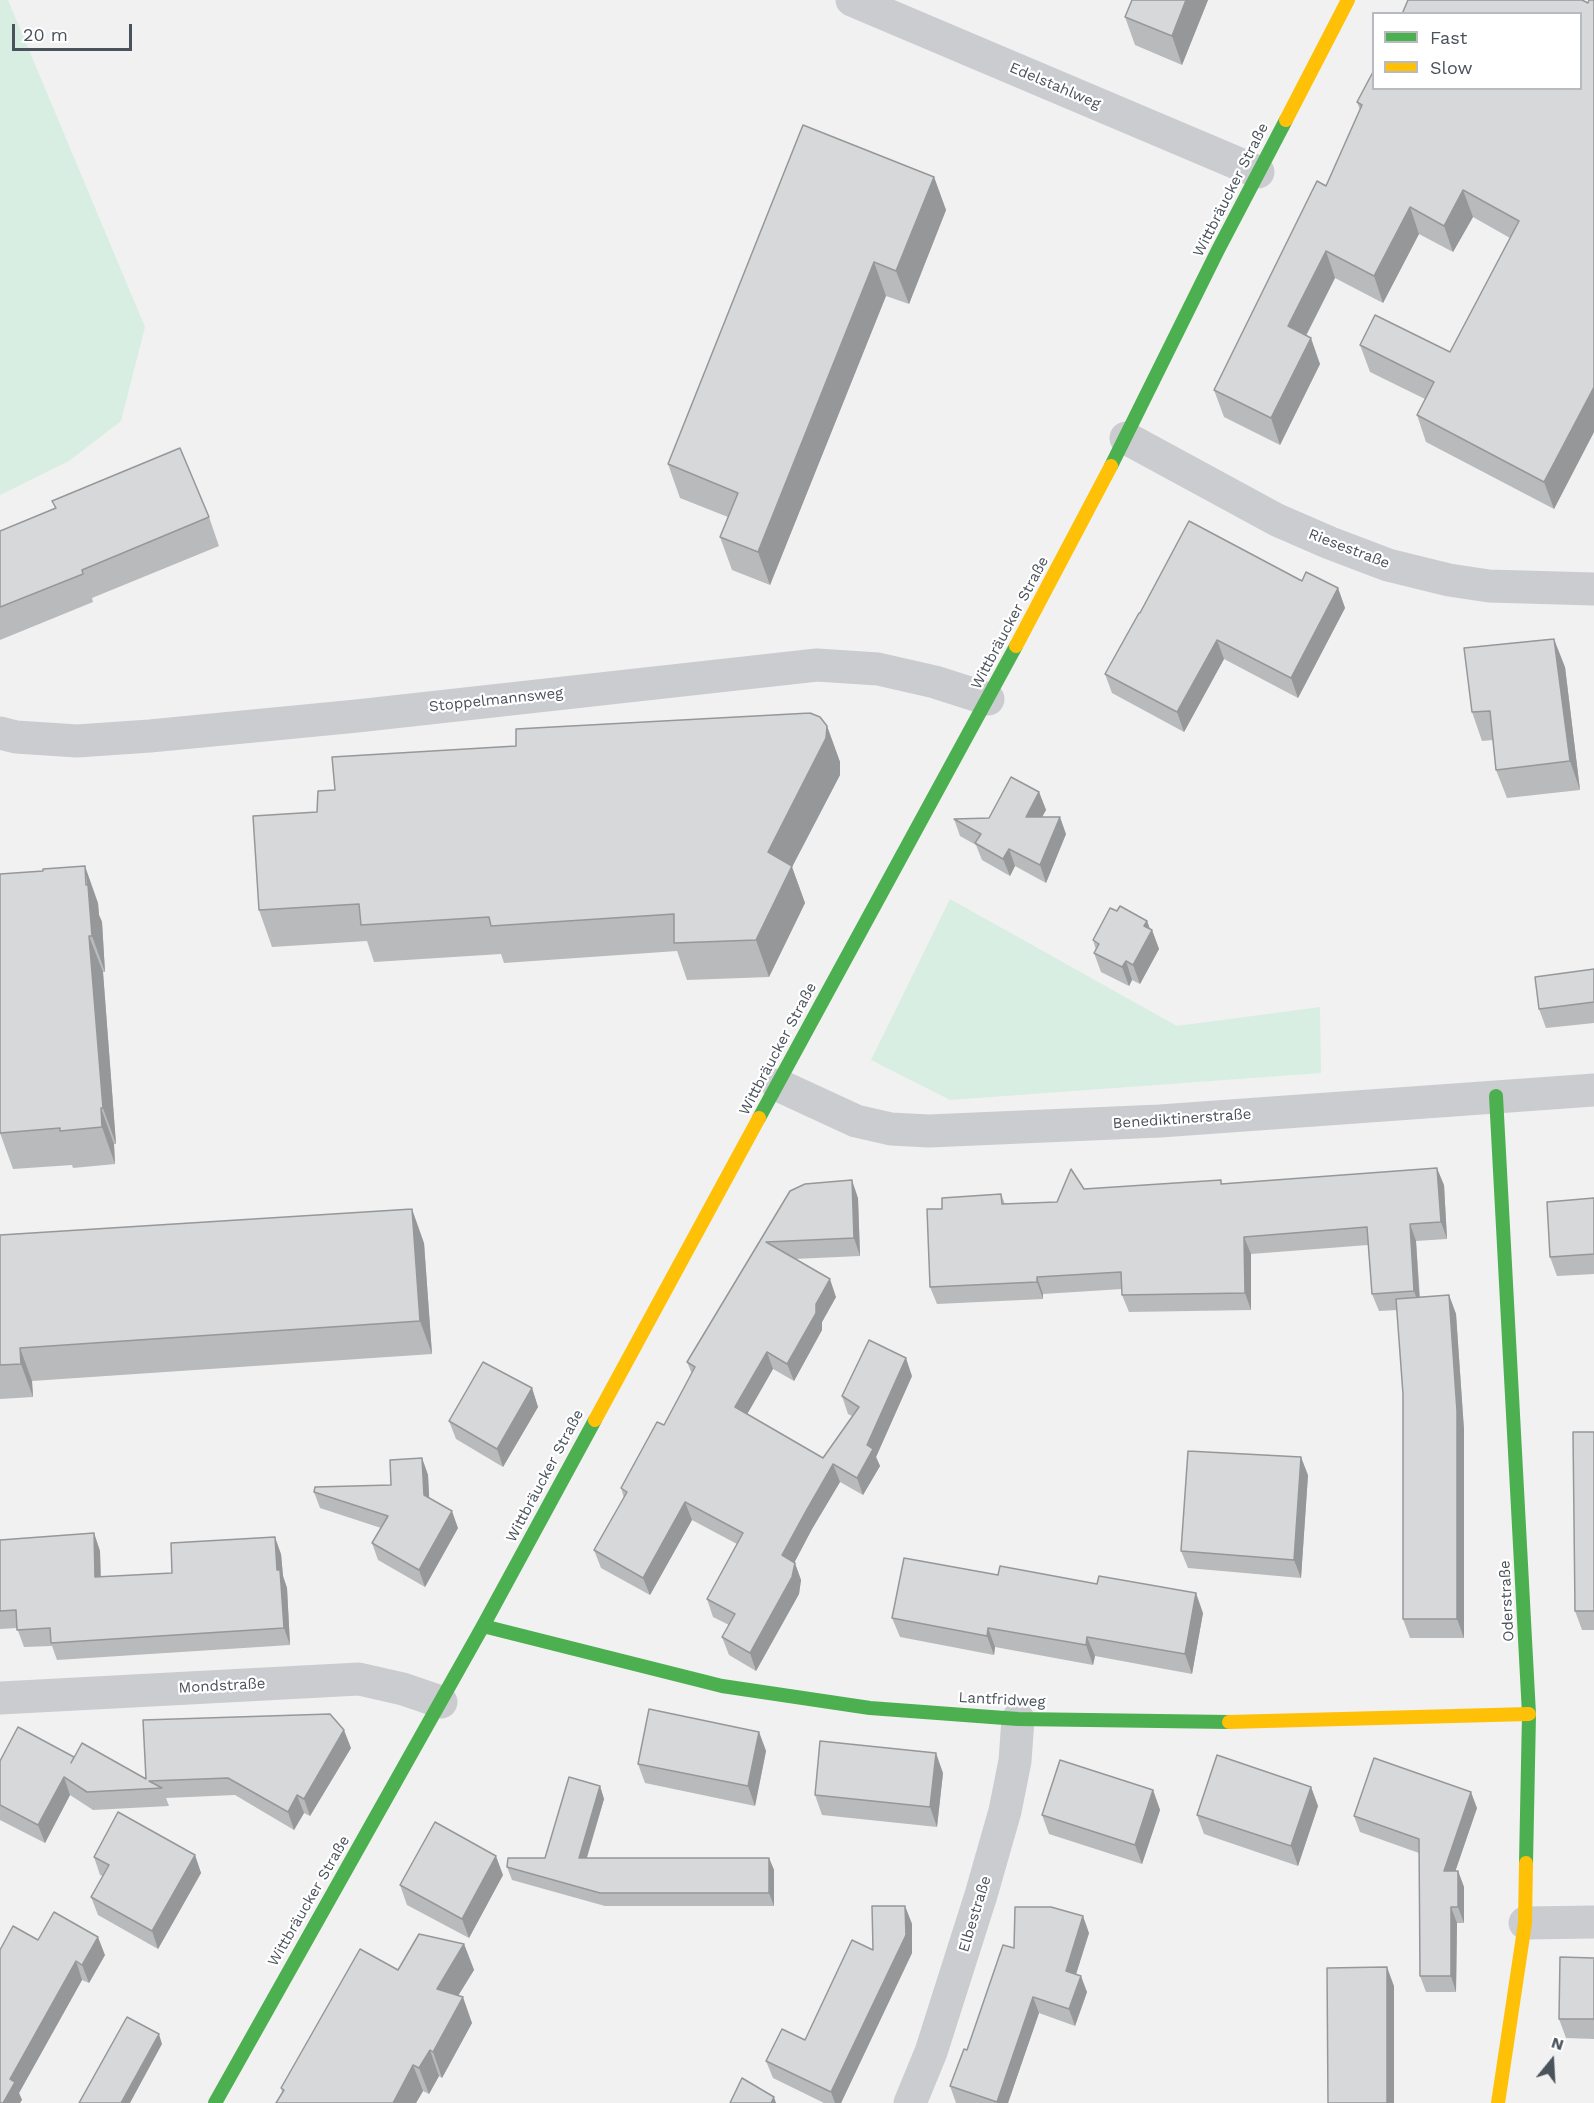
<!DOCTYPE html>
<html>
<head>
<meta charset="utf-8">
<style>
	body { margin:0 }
	#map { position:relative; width:1594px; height:2103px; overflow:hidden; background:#f1f1f1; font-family:"Work Sans",sans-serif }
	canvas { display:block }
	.legend { position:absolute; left:1372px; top:12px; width:210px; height:78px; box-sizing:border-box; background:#fff; border:2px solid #b7babe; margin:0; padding:8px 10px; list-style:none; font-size:18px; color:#4a525c }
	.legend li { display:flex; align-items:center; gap:12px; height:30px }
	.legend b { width:30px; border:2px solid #b7babe }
	.north { position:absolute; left:1522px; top:2031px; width:60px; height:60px; -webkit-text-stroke:4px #fff; paint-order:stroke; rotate:18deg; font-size:16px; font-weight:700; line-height:24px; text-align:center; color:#4a525c }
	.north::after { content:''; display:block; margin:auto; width:21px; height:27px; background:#4a525c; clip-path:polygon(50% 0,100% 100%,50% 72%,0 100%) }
	.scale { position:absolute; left:12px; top:24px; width:120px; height:27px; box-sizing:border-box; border:3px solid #4a525c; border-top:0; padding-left:8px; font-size:18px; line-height:21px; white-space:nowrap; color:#4a525c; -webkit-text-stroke:4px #fff; paint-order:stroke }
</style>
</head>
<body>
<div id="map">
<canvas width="1594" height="2103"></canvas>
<ul class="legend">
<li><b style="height:8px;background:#4caf50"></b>Fast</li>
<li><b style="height:8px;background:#ffc107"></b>Slow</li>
</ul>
<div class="north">N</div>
<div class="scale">20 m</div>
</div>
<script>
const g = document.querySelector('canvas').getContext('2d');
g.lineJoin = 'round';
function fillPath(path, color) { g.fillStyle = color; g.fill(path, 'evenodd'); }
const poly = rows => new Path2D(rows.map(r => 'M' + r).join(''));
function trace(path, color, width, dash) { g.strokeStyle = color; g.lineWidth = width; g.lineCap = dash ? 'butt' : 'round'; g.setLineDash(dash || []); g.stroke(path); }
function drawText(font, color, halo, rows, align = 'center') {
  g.font = font + ' "Work Sans",sans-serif'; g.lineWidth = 4.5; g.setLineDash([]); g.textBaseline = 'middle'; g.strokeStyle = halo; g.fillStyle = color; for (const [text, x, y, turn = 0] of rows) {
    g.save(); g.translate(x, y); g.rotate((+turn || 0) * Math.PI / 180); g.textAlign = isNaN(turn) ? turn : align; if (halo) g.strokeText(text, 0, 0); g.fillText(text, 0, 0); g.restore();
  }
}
fillPath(poly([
	[0,0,8,0,145,327,121,421,69,461,0,495],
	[950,899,1177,1026,1320,1007,1321,1073,950,1100,871,1060]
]), '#d8eee2');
trace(poly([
	[852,0,1258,172],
	[1126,438,1277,520,1330,543,1388,565,1449,580,1489,586,1594,589],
	[0,733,16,737,77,741,150,736,357,716,817,665,878,669,935,682,988,699],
	[778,1085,856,1121,891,1129,929,1131,1160,1121,1594,1090],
	[0,1698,359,1679,403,1689,441,1702],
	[1525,1923,1594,1922],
	[910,2103,931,2052,981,1895,1005,1811,1015,1761,1018,1719]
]), '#cbcccf', 33);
trace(poly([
	[1111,466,1218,250,1286,120],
	[1496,1096,1529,1714,1526,1863],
	[759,1118,1016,646],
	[483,1626,722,1686,870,1708,1018,1719,1229,1722],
	[215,2103,483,1626,595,1420]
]), '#4caf50', 14);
trace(poly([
	[1286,120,1348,0],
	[1016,646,1111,466],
	[595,1420,759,1118],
	[1229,1722,1529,1714],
	[1498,2103,1525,1923,1526,1863]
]), '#ffc107', 14);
fillPath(poly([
	[1132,0,1208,0,1182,65,1135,45,1125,17],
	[1594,0,1594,432,1554,509,1426,442,1417,415,1425,399,1370,372,1360,345,1450,352,1510,238,1473,217,1453,252,1419,234,1383,303,1335,278,1306,336,1320,364,1280,445,1224,417,1214,390,1326,186,1360,110,1357,102],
	[934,177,946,210,909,304,886,296,770,585,732,570,720,537,728,517,680,498,668,464],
	[52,501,209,517,219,546,92,598,93,602,0,640,0,531,55,508],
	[1302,581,1338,588,1345,608,1298,698,1224,659,1184,732,1112,693,1105,674,1140,613],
	[1565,667,1580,790,1507,798,1496,770,1493,740,1482,741,1472,712],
	[827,726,840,762,840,775,792,867,805,903,769,977,687,980,677,951,504,963,501,954,374,962,367,941,272,947,259,910,317,812,335,790,516,746],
	[1039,792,1046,810,1042,817,1066,834,1046,883,1015,866,1010,876,982,860,976,845,960,836,954,819,989,818],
	[98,903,99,915,102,922,105,972,103,972,116,1144,114,1144,115,1164,73,1168,72,1165,13,1169,0,1133],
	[1117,911,1147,921,1150,929,1152,930,1159,949,1140,984,1132,980,1129,986,1101,972,1094,953,1096,950,1093,940],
	[1594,969,1594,1023,1546,1028,1539,1009],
	[1223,1184,1444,1185,1447,1239,1416,1241,1420,1297,1449,1295,1456,1314,1464,1430,1464,1638,1410,1638,1403,1619,1403,1394,1397,1310,1379,1311,1372,1294,1368,1245,1251,1254,1251,1310,1129,1312,1122,1295,1122,1289,1043,1294,1043,1299,937,1304,930,1287,942,1209,1001,1194,1005,1204,1057,1202,1084,1189],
	[790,1191,858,1198,860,1256,794,1259,836,1297,822,1322,822,1330,794,1381,773,1369,747,1414,823,1458,852,1416,848,1414,842,1396,912,1376,876,1457,880,1466,863,1495,840,1482,812,1529,794,1562,801,1580,799,1594,756,1671,729,1655,722,1637,729,1625,713,1617,707,1599,737,1544,692,1520,650,1595,601,1568,594,1550,624,1498,621,1488,664,1425,692,1374,687,1362],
	[1594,1198,1594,1274,1557,1276,1550,1257],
	[0,1235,424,1243,432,1354,32,1381,33,1397,0,1399],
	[532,1388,538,1407,503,1467,456,1439,449,1421],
	[1594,1432,1594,1630,1582,1630,1575,1611],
	[422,1458,428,1475,429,1499,458,1528,425,1587,378,1560,372,1543,381,1528,320,1508,314,1492,391,1485],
	[1308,1475,1301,1578,1188,1568,1181,1551],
	[94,1533,100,1551,101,1577,172,1573,281,1554,283,1576,287,1588,290,1645,57,1660,52,1646,24,1647,17,1628,0,1629,0,1540],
	[1203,1613,1192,1674,1095,1656,1093,1665,995,1647,994,1655,900,1637,892,1618],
	[759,1732,766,1751,755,1806,645,1783,638,1764],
	[351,1748,310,1816,304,1813,294,1830,235,1795,166,1798,169,1806,93,1810,70,1795,45,1843,0,1820,0,1761,74,1758,146,1779],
	[943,1773,937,1827,822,1815,815,1795],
	[600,1786,604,1799,587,1858,769,1858,774,1870,774,1906,605,1906,512,1880,507,1867,545,1858],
	[1311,1787,1318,1806,1298,1866,1204,1834,1197,1815],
	[1153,1790,1160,1810,1142,1864,1049,1834,1042,1815],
	[1477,1808,1455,1871,1458,1871,1464,1887,1464,1923,1457,1923,1456,1992,1426,1992,1420,1976,1419,1853,1360,1832,1354,1816],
	[195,1855,201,1873,158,1949,98,1915,91,1897,103,1876,100,1875,94,1857],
	[503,1875,469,1938,407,1905,400,1885],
	[905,1906,912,1924,912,1953,841,2103,824,2103,773,2078,766,2061,805,2040],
	[1089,1933,1076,1974,1087,1992,1075,2026,1039,2013,1008,2103,956,2103,950,2086,1014,1948],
	[38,1940,105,1955,89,1983,82,1980,19,2093,22,2100,0,2103],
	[464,1944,474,1970,458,1995,472,2023,442,2078,439,2076,429,2094,423,2091,416,2103,276,2103,282,2092,281,2088,398,1970],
	[1594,1958,1594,2039,1566,2038,1559,2019]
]), '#b9babb');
fillPath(poly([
	[1186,0,1208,0,1182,65,1172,36],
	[934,177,946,210,909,304,896,271],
	[1463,190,1473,217,1453,252,1444,226],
	[1410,207,1419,234,1383,303,1374,276],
	[1326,251,1335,278,1297,353,1288,326],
	[874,262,886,296,770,585,758,552],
	[1311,338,1320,364,1280,445,1271,418],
	[1594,387,1594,432,1554,509,1544,482],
	[1338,588,1345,608,1298,698,1291,678],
	[1554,639,1565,667,1580,790,1570,761],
	[1217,640,1224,659,1184,732,1177,712],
	[827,726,840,762,840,775,792,867,805,903,769,977,756,940,768,852],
	[1039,792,1046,810,1032,835,1026,817],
	[1060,817,1066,834,1046,883,1040,865],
	[1009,849,1015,866,1010,876,1003,859],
	[85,866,98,903,99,915,102,922,105,972,92,936],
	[1147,921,1151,932,1152,930,1159,949,1140,984,1133,965,1144,926],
	[89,936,103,972,116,1144,103,1108],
	[1126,961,1132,980,1129,986,1122,967],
	[101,1108,114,1144,115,1164,102,1127],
	[1437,1168,1444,1185,1447,1239,1441,1222],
	[852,1180,858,1198,860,1256,854,1238],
	[412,1209,424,1243,432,1354,420,1321],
	[1410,1224,1416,1241,1420,1308,1414,1291],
	[1244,1237,1251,1254,1251,1310,1245,1293],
	[1037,1277,1043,1294,1043,1299,1037,1282],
	[830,1279,836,1297,822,1322,822,1330,794,1381,787,1364,816,1304],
	[1449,1295,1456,1314,1464,1430,1464,1638,1457,1619],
	[20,1348,32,1381,33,1397,21,1364],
	[767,1352,773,1369,741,1425,735,1407],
	[906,1358,912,1376,876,1457,880,1466,863,1495,857,1478,867,1445],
	[532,1388,538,1407,503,1467,497,1449],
	[1301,1457,1308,1475,1301,1578,1294,1560],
	[422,1458,428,1475,430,1512,424,1495],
	[833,1464,840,1482,812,1529,789,1573,782,1555,806,1511],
	[685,1502,692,1520,650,1595,643,1578],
	[452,1511,458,1528,425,1587,419,1570],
	[94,1533,100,1551,101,1595,95,1577],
	[275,1537,281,1554,283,1576,287,1588,290,1645,284,1628,277,1570],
	[795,1563,801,1580,799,1594,756,1671,750,1653],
	[1196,1593,1203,1613,1192,1674,1185,1654],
	[988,1628,995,1647,994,1655,987,1636],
	[1087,1637,1095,1656,1093,1665,1086,1645],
	[344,1730,351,1748,310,1816,304,1799],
	[759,1732,766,1751,755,1806,748,1786],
	[936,1753,943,1773,937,1827,930,1807],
	[64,1777,70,1795,45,1843,38,1825],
	[600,1786,604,1799,583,1870,579,1858],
	[1311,1787,1318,1806,1298,1866,1291,1846],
	[1153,1790,1160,1810,1142,1864,1135,1845],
	[1471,1792,1477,1808,1450,1887,1444,1871],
	[297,1795,304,1813,294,1830,288,1812],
	[195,1855,201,1873,158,1949,152,1931],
	[496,1856,503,1875,469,1938,462,1919],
	[769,1858,774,1870,774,1906,769,1893],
	[1458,1871,1464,1887,1464,1923,1458,1907],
	[905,1906,912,1924,912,1953,841,2103,835,2103,831,2092],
	[1451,1907,1457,1923,1456,1992,1451,1976],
	[1083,1916,1089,1933,1072,1987,1066,1971],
	[98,1937,105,1955,89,1983,82,1965],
	[464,1944,474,1970,447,2014,437,1989],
	[76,1961,82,1980,19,2093,22,2100,20,2103,3,2103,10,2079],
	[1387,1967,1394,1986,1394,2103,1387,2103],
	[1081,1976,1087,1992,1075,2026,1069,2009],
	[463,1997,472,2023,442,2078,433,2052],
	[1033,1997,1039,2013,1008,2103,997,2103],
	[159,2034,162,2044,130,2103,121,2103],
	[430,2050,439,2076,429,2094,419,2068],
	[413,2065,423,2091,416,2103,393,2103],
	[774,2097,776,2103,771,2103]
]), '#969799');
const building = poly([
	[1132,0,1186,0,1172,36,1125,17,1132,0],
	[1408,0,1582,0,1588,3,1589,0,1594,0,1594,387,1544,482,1417,415,1434,382,1360,345,1375,315,1450,352,1519,221,1463,190,1444,226,1410,207,1374,276,1326,251,1288,326,1311,338,1271,418,1214,390,1317,181,1326,186,1362,105,1357,102,1374,70,1374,88,1581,88,1581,14,1402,14,1408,0],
	[803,125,934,177,896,271,874,262,758,552,720,537,738,493,668,464,803,125],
	[180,448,209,517,82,570,83,574,0,607,0,531,56,508,52,501,180,448],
	[1189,521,1302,581,1306,572,1338,588,1291,678,1217,640,1177,712,1105,674,1139,613,1140,613,1189,521],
	[1554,639,1570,761,1496,770,1490,711,1472,712,1464,648,1554,639],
	[810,713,820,717,827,726,826,738,768,852,792,866,756,940,674,943,674,914,491,926,489,917,361,925,359,904,259,910,253,816,317,812,318,791,335,790,332,757,516,746,516,729,810,713],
	[1011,777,1039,792,1026,817,1060,817,1040,865,1009,849,1003,859,975,843,981,834,954,819,989,818,1011,777],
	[85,866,86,885,88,885,92,936,89,936,103,1108,101,1108,102,1127,60,1131,60,1128,0,1133,0,874,43,871,43,869,85,866],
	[1120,906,1147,921,1144,926,1152,930,1133,965,1126,961,1122,967,1094,953,1099,944,1093,940,1110,908,1117,911,1120,906],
	[1594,969,1594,1002,1539,1009,1535,977,1594,969],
	[1437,1168,1441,1222,1410,1224,1414,1291,1372,1294,1367,1227,1244,1237,1245,1293,1122,1295,1121,1272,1037,1277,1037,1282,930,1287,927,1209,942,1209,942,1198,1001,1194,1002,1204,1057,1202,1071,1169,1084,1189,1221,1180,1221,1184,1437,1168],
	[852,1180,854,1238,766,1242,830,1279,816,1304,816,1313,787,1364,767,1352,735,1407,823,1458,859,1407,842,1396,869,1340,906,1358,867,1445,873,1449,857,1478,833,1464,806,1511,782,1555,795,1563,792,1577,750,1653,722,1637,735,1614,707,1599,743,1533,685,1502,643,1578,594,1550,627,1492,621,1488,657,1422,664,1425,695,1367,687,1362,790,1191,805,1184,852,1180],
	[1594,1198,1594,1254,1550,1257,1547,1202,1594,1198],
	[412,1209,420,1321,20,1348,21,1364,0,1365,0,1235,412,1209],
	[1449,1295,1457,1411,1457,1619,1403,1619,1403,1394,1396,1299,1449,1295],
	[483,1362,532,1388,497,1449,449,1421,483,1362],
	[1573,1432,1594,1432,1594,1611,1575,1611,1573,1432],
	[1188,1451,1301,1457,1294,1560,1181,1551,1188,1451],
	[422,1458,424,1495,452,1511,419,1570,372,1543,388,1516,314,1492,315,1487,391,1485,390,1460,422,1458],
	[94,1533,95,1577,172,1573,171,1543,275,1537,277,1570,280,1570,284,1628,51,1643,50,1628,17,1630,16,1610,0,1611,0,1540,94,1533],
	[904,1558,998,1575,1000,1566,1097,1584,1099,1576,1196,1593,1185,1654,1087,1637,1086,1645,988,1628,987,1636,892,1618,904,1558],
	[649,1709,759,1732,748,1786,638,1764,649,1709],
	[330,1714,344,1730,304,1799,297,1795,288,1812,228,1778,149,1781,162,1788,87,1792,64,1777,38,1825,0,1805,0,1761,18,1727,74,1757,71,1763,82,1743,146,1779,143,1720,330,1714],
	[820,1741,936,1753,930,1807,815,1795,820,1741],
	[1217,1755,1311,1787,1291,1846,1197,1815,1217,1755],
	[1374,1758,1471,1792,1444,1871,1458,1871,1458,1907,1451,1907,1451,1976,1420,1976,1419,1839,1354,1816,1374,1758],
	[1060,1760,1153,1790,1135,1845,1042,1815,1060,1760],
	[569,1777,600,1786,579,1858,769,1858,769,1893,600,1893,507,1867,508,1858,545,1858,569,1777],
	[118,1812,195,1855,152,1931,91,1897,109,1865,94,1857,118,1812],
	[435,1822,496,1856,462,1919,400,1885,435,1822],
	[872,1906,905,1906,906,1935,831,2092,766,2061,782,2029,805,2040,852,1940,873,1950,872,1906],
	[1015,1907,1051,1907,1083,1916,1066,1971,1081,1976,1069,2009,1033,1997,997,2102,950,2086,964,2049,967,2050,1003,1945,1014,1948,1015,1907],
	[54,1912,98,1937,82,1965,76,1961,10,2079,15,2082,3,2103,0,2103,0,1950,13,1926,38,1940,54,1912],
	[419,1934,464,1944,437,1989,463,1997,433,2052,430,2050,419,2068,413,2065,393,2103,276,2103,284,2090,281,2088,360,1949,398,1970,419,1934],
	[1560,1957,1594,1958,1594,2019,1559,2019,1560,1957],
	[1387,1967,1387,2103,1328,2103,1327,1968,1387,1967],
	[127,2017,159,2034,121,2103,79,2103,127,2017],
	[742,2078,774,2097,771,2103,730,2103,742,2078]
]);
fillPath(building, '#d7d8da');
trace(building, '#969799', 1.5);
drawText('15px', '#4a525c', '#fff', [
	["Edelstahlweg",1055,86,23],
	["Wittbräucker Straße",1231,190,-63],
	["Riesestraße",1349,549,21],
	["Wittbräucker Straße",1010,623,-62],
	["Stoppelmannsweg",496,700,-6],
	["Wittbräucker Straße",778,1049,-62],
	["Benediktinerstraße",1182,1119,-4],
	["Wittbräucker Straße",545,1476,-62],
	["Oderstraße",1507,1601,-93],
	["Mondstraße",222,1686,-3],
	["Lantfridweg",1002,1700,3],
	["Wittbräucker Straße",309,1901,-60],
	["Elbestraße",975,1914,-73]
]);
</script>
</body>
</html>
